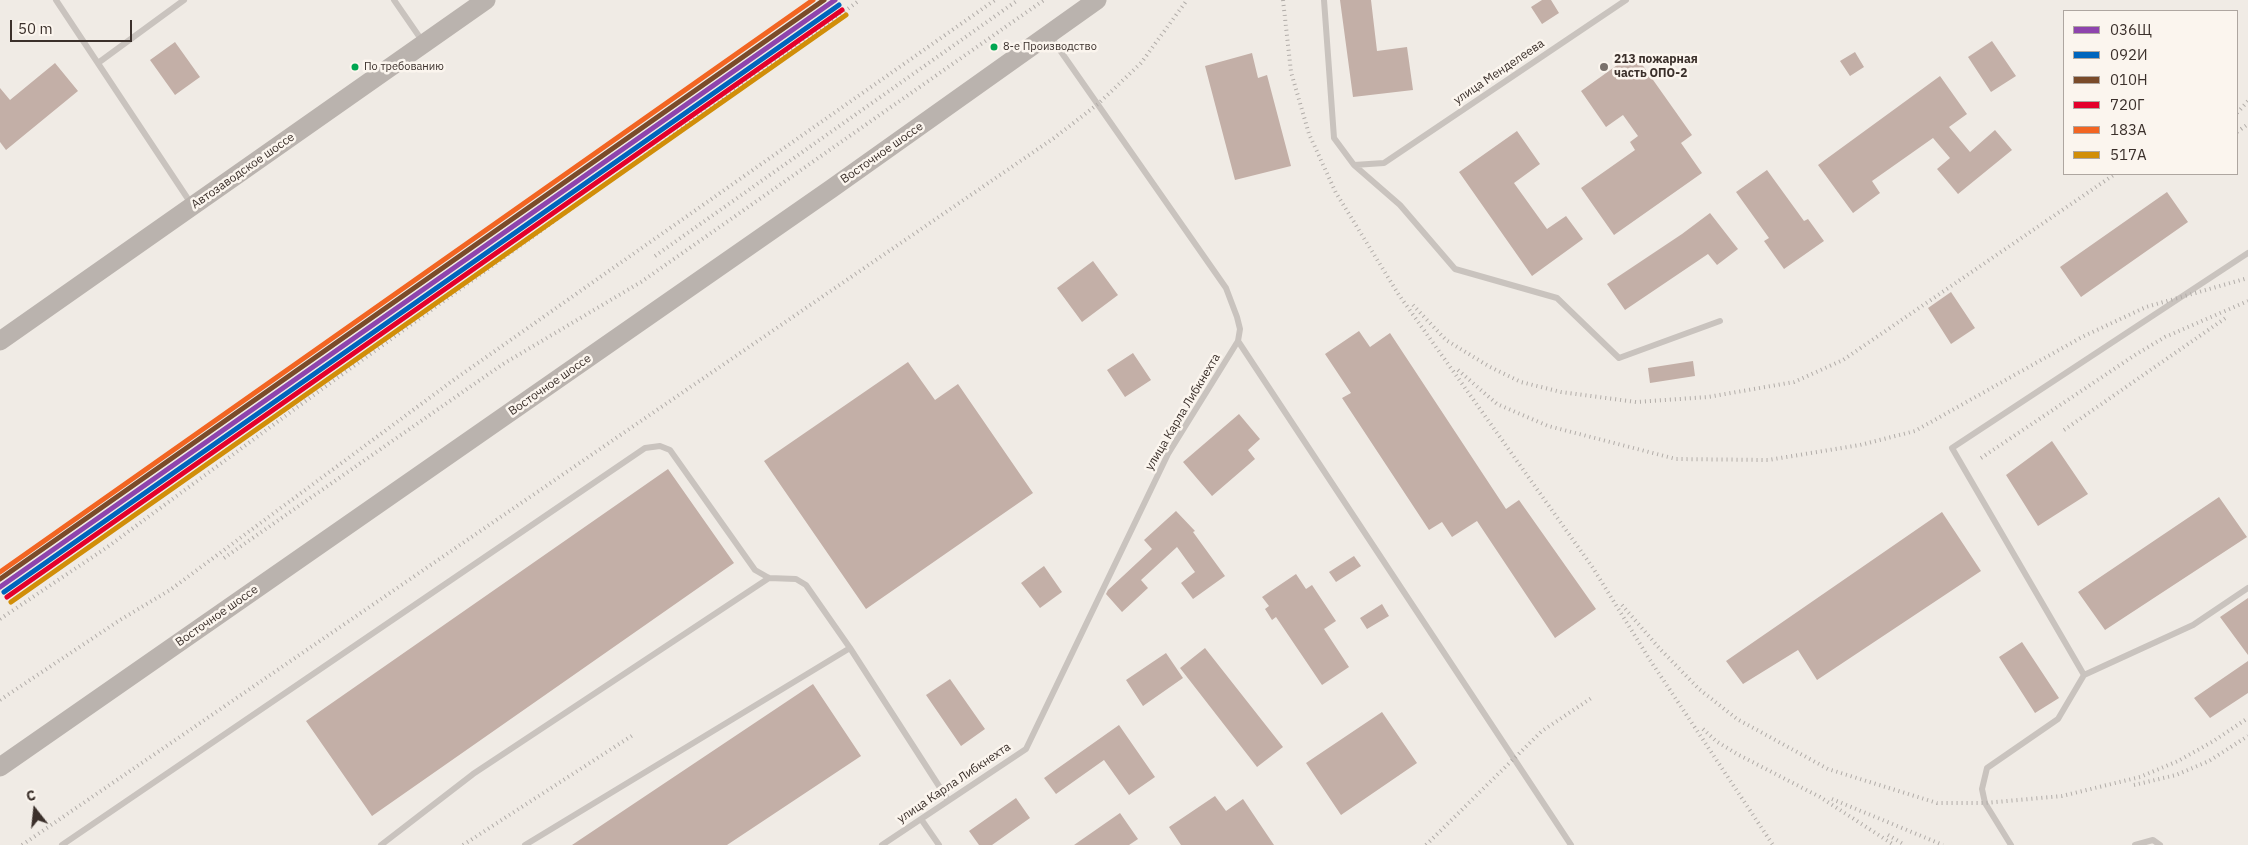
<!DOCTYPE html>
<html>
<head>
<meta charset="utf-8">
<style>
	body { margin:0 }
	#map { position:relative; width:2248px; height:845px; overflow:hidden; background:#f0ebe5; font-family:"IBM Plex Sans",sans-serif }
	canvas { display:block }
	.legend { position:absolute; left:2063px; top:10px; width:175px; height:165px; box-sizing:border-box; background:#fbf5ee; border:1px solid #aea6a0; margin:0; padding:6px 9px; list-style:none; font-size:15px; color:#3b302b }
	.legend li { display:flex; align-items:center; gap:10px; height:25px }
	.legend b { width:25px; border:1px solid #aea6a0 }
	.north { position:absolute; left:10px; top:785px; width:50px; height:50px; -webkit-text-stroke:4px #fbf5ee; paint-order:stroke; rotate:344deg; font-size:14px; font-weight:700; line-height:20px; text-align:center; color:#3b302b }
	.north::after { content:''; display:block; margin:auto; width:18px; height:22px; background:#3b302b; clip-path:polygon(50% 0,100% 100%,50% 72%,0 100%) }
	.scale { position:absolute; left:10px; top:20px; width:122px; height:22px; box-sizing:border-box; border:2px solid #3b302b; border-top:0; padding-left:6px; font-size:15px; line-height:18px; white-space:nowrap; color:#3b302b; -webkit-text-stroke:4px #fbf5ee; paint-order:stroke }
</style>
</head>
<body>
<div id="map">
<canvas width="2248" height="845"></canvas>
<ul class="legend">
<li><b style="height:6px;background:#8e44ad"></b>036Щ</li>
<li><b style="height:6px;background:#0065bd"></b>092И</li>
<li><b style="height:6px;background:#7a4b2a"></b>010Н</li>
<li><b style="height:6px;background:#e4002b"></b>720Г</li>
<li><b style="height:6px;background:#f26522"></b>183А</li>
<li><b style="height:6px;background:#d18e09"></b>517А</li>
</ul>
<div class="north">С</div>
<div class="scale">50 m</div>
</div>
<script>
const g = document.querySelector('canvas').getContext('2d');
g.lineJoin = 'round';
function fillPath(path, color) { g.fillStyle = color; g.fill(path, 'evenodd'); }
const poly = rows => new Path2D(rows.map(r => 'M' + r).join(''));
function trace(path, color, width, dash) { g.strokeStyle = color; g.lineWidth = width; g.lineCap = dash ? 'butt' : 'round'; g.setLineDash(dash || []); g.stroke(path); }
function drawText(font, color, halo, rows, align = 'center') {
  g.font = font + ' "IBM Plex Sans",sans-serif'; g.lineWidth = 5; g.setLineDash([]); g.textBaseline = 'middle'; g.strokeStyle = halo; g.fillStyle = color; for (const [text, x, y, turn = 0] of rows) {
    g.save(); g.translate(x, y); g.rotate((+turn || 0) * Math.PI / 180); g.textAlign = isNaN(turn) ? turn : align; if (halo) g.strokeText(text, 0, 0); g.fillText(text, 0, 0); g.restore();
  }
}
fillPath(poly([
	[1340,0,1371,0,1377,51,1407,47,1413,90,1353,97],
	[1542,0,1551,0,1559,13,1542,24,1531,7],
	[1992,41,2016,76,1991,92,1968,57],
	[175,42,200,77,175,95,150,60],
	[1855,52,1864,67,1850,76,1840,61],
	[1252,53,1258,78,1267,75,1291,166,1235,180,1205,66],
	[1634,53,1692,135,1681,143,1702,173,1614,235,1581,188,1635,150,1630,142,1638,136,1623,115,1606,127,1581,91],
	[55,63,78,91,6,150,0,142,0,88,10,100],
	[1940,76,1967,114,1949,127,1970,152,1995,130,2012,150,1958,194,1937,169,1950,158,1933,138,1872,181,1880,193,1853,213,1818,165],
	[1517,131,1540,164,1514,183,1547,229,1566,216,1583,239,1532,276,1459,172],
	[1767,170,1804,221,1808,219,1824,241,1784,269,1764,241,1769,238,1736,192],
	[2167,192,2188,222,2081,297,2060,267],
	[1710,213,1738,249,1717,265,1708,254,1625,310,1607,284,1682,234],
	[1093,261,1118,295,1082,322,1057,288],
	[1951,292,1975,328,1951,344,1928,308],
	[1359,331,1370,347,1390,333,1506,509,1519,500,1596,609,1555,638,1477,521,1452,537,1442,522,1429,530,1342,398,1351,393,1325,354],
	[1133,353,1151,380,1125,397,1107,370],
	[1693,361,1695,376,1650,383,1648,368],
	[908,362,935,400,958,384,1033,493,866,609,764,461],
	[1239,414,1260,439,1248,450,1255,459,1212,496,1183,462],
	[2052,441,2088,494,2038,526,2006,475],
	[668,469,734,563,372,816,306,721],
	[2219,497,2247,537,2105,630,2078,592],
	[1176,511,1195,531,1193,532,1225,576,1193,599,1181,583,1195,572,1177,547,1141,580,1148,588,1122,612,1106,594,1108,590,1152,549,1144,540],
	[1942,512,1981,571,1817,680,1798,650,1743,684,1726,661],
	[1354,556,1361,566,1336,582,1329,572],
	[1044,566,1062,592,1040,608,1021,583],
	[1296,574,1306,589,1312,585,1336,621,1324,629,1349,667,1322,685,1276,617,1272,620,1265,609,1269,606,1262,597],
	[2248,598,2248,655,2220,617],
	[1382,604,1389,616,1367,629,1360,618],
	[2022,642,2059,698,2035,713,1999,657],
	[1205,648,1283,747,1257,767,1180,668],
	[1166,653,1183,678,1143,706,1126,680],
	[2248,661,2248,693,2210,718,2194,698],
	[950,679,985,729,961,746,926,695],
	[813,684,861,756,727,845,572,845],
	[1382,712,1417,763,1341,815,1306,763],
	[1119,725,1155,777,1129,795,1104,760,1056,794,1044,778],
	[1215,796,1226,811,1243,799,1274,845,1181,845,1169,827],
	[1016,798,1030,818,992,845,979,845,969,831],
	[1120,813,1138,839,1129,845,1074,845]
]), '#c3afa7');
trace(poly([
	[56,0,192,205],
	[394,0,423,42],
	[1324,0,1334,138,1354,165,1384,163,1626,0],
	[98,63,184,0],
	[1354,165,1400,205,1455,269,1557,298,1619,358,1720,321],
	[2248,253,1952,448,2084,675,2193,625,2248,588],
	[1238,341,1571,845],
	[921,819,939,845],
	[62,845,645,448,660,446,670,450,755,570,769,578,796,579,806,585,850,648,948,800],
	[381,845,473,774,769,578],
	[525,845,850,648],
	[882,845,1026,749,1168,454,1238,341,1240,329,1237,317,1226,288,1050,36],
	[2011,845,1985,803,1982,789,1987,768,2058,719,2084,675],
	[2135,845,2153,840,2160,845]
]), '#c9c3be', 6);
trace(poly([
	[0,341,486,0],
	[0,767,831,189,1097,0]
]), '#bab3ae', 19);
trace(poly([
	[1283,0,1291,72,1309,134,1336,193,1399,295,1593,568,1648,657,1773,845],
	[2237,113,2248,101],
	[2237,132,2248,124],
	[655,256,1018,0],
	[1413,305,1446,340,1490,367,1521,382,1561,392,1636,402,1708,397,1794,382,1843,360,2115,174],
	[1458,370,1497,404,1548,426,1676,459,1768,460,1860,445,1915,431,2082,337,2146,307,2248,278],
	[2064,430,2227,317],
	[1981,458,2135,355,2165,337,2248,301],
	[224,558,503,364,641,282,1044,0],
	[1622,605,1660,649,1699,689,1737,719,1828,769,1937,803,1985,803,2062,796,2140,777,2178,761,2212,742,2248,718],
	[0,619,106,548,322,389,860,0],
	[0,700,120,620,170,590,455,379,995,0],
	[1703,729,1716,741,1737,754,1820,797,1894,845],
	[2134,785,2176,775,2209,761,2248,736],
	[1832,799,1943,845],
	[1888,835,1905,845],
	[22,845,1054,138,1098,104,1141,63,1187,0],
	[463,845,633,735],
	[1426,845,1542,731,1593,697]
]), '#b1aca8', 4, [1, 4]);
trace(poly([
	[0,587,835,0]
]), '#8e44ad', 5);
trace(poly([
	[4,592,839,5]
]), '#0065bd', 5);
trace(poly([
	[0,579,824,0]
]), '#7a4b2a', 5);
trace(poly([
	[7,597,842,10]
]), '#e4002b', 5);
trace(poly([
	[0,572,813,0]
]), '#f26522', 5);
trace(poly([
	[11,602,846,15]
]), '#d18e09', 5);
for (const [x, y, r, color] of [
	[994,47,4.5,"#00a651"],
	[355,67,4.5,"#00a651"],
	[1604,67,5,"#7a716c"]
]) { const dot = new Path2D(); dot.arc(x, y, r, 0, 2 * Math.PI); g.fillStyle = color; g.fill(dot); trace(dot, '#fbf5ee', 2); }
drawText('11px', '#3b302b', '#fbf5ee', [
	["8-е Производство",1003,47],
	["По требованию",364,67]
], 'left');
drawText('bold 12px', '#3b302b', '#fbf5ee', [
	["213 пожарная",1614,60],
	["часть ОПО-2",1614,74]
], 'left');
drawText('12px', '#3b302b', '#fbf5ee', [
	["улица Менделеева",1499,72,-34],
	["Восточное шоссе",882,153,-35],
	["Автозаводское шоссе",243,171,-35],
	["Восточное шоссе",550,385,-35],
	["улица Карла Либкнехта",1183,412,-59],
	["Восточное шоссе",217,616,-35],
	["улица Карла Либкнехта",954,783,-34]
]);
</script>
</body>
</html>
